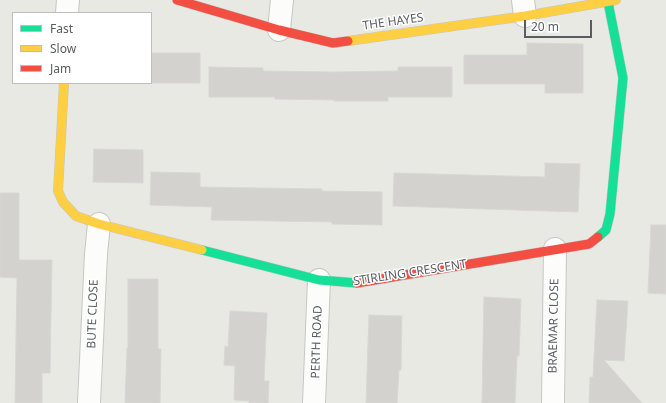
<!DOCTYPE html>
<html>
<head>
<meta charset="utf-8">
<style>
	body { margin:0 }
	#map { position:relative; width:666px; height:403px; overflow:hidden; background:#e9e9e3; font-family:"Noto Sans",sans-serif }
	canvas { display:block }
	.legend { position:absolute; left:12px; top:12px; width:140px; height:72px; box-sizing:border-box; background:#fff; border:1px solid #bdbec0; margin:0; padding:5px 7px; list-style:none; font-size:12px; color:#595c61 }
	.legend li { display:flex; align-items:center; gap:8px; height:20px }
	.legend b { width:20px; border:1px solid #bdbec0 }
	.scale { position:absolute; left:524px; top:20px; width:68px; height:18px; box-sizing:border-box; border:2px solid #595c61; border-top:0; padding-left:5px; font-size:12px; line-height:14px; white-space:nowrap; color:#595c61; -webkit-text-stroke:3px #fff; paint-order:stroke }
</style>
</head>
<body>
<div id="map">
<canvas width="666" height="403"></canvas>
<ul class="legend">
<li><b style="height:5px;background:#16e098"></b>Fast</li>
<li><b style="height:5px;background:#ffcf43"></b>Slow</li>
<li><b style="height:5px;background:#f24e42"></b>Jam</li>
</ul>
<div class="scale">20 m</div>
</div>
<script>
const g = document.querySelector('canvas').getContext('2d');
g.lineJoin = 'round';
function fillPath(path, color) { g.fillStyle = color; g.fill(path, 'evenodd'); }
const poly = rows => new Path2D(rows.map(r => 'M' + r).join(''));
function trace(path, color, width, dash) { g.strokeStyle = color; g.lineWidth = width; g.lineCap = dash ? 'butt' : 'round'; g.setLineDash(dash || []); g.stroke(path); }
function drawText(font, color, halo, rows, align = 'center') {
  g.font = font + ' "Noto Sans",sans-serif'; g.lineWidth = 3; g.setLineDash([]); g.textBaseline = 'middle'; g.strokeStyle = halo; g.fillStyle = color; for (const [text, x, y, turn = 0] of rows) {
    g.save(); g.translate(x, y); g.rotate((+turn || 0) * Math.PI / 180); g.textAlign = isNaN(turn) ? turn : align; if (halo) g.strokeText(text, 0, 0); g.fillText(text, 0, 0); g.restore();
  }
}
const building = poly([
	[527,43,583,44,583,93,545,93,545,84,464,84,464,55,527,55,527,43],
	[151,53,200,53,200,83,151,83,151,53],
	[209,67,263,68,263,71,334,72,398,71,398,67,452,67,452,97,388,97,388,101,334,101,334,100,275,99,275,97,209,97,209,67],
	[94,149,143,150,143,183,93,182,94,149],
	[545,163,580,164,578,212,393,206,394,173,545,177,545,163],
	[151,172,200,173,200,187,322,189,322,191,382,192,382,225,332,224,332,222,211,220,212,207,150,205,151,172],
	[0,193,19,193,19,260,52,260,50,373,42,373,42,403,15,403,17,278,0,277,0,193],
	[651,225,666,225,666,294,648,293,651,225],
	[128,279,158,279,158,349,161,349,160,403,125,403,127,348,128,348,128,279],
	[484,297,521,299,519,356,517,356,515,403,482,403,484,297],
	[597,300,628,301,624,361,604,360,642,403,589,403,590,377,593,377,597,300],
	[230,311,267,313,264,381,269,381,268,403,249,403,249,401,234,400,235,366,224,365,225,346,228,347,230,311],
	[369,315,402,316,401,370,399,370,397,403,366,403,369,315]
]);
fillPath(building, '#d3d2ce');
trace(building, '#d8d7d2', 1);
const street = poly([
	[523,0,525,16],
	[67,13,68,0],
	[279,30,282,0],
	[89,403,96,254,99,224],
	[314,403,319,280],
	[553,403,555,249]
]);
const fast = poly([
	[598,237,606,230,610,214,623,78,608,2],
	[202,250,319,280,357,283]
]);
const slow = poly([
	[348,41,525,16,616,0],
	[64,83,58,191,63,202,76,216,99,224,202,250]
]);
const jam = poly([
	[177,0,279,30,333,43,348,41],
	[357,283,589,244,598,237]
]);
trace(street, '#c6c7c5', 24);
trace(fast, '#c6c6c5', 10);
trace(slow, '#c6c6c5', 10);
trace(jam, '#c6c6c5', 10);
trace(street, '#fcfcfb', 22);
trace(fast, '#16e098', 9);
trace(slow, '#ffcf43', 9);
trace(jam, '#f24e42', 9);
drawText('12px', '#595c61', '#fff', [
	["THE HAYES",393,22,-8],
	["STIRLING CRESCENT",410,273,-9],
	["BUTE CLOSE",93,314,-88],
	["BRAEMAR CLOSE",554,326,-89],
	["PERTH ROAD",317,342,-88]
]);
</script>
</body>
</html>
